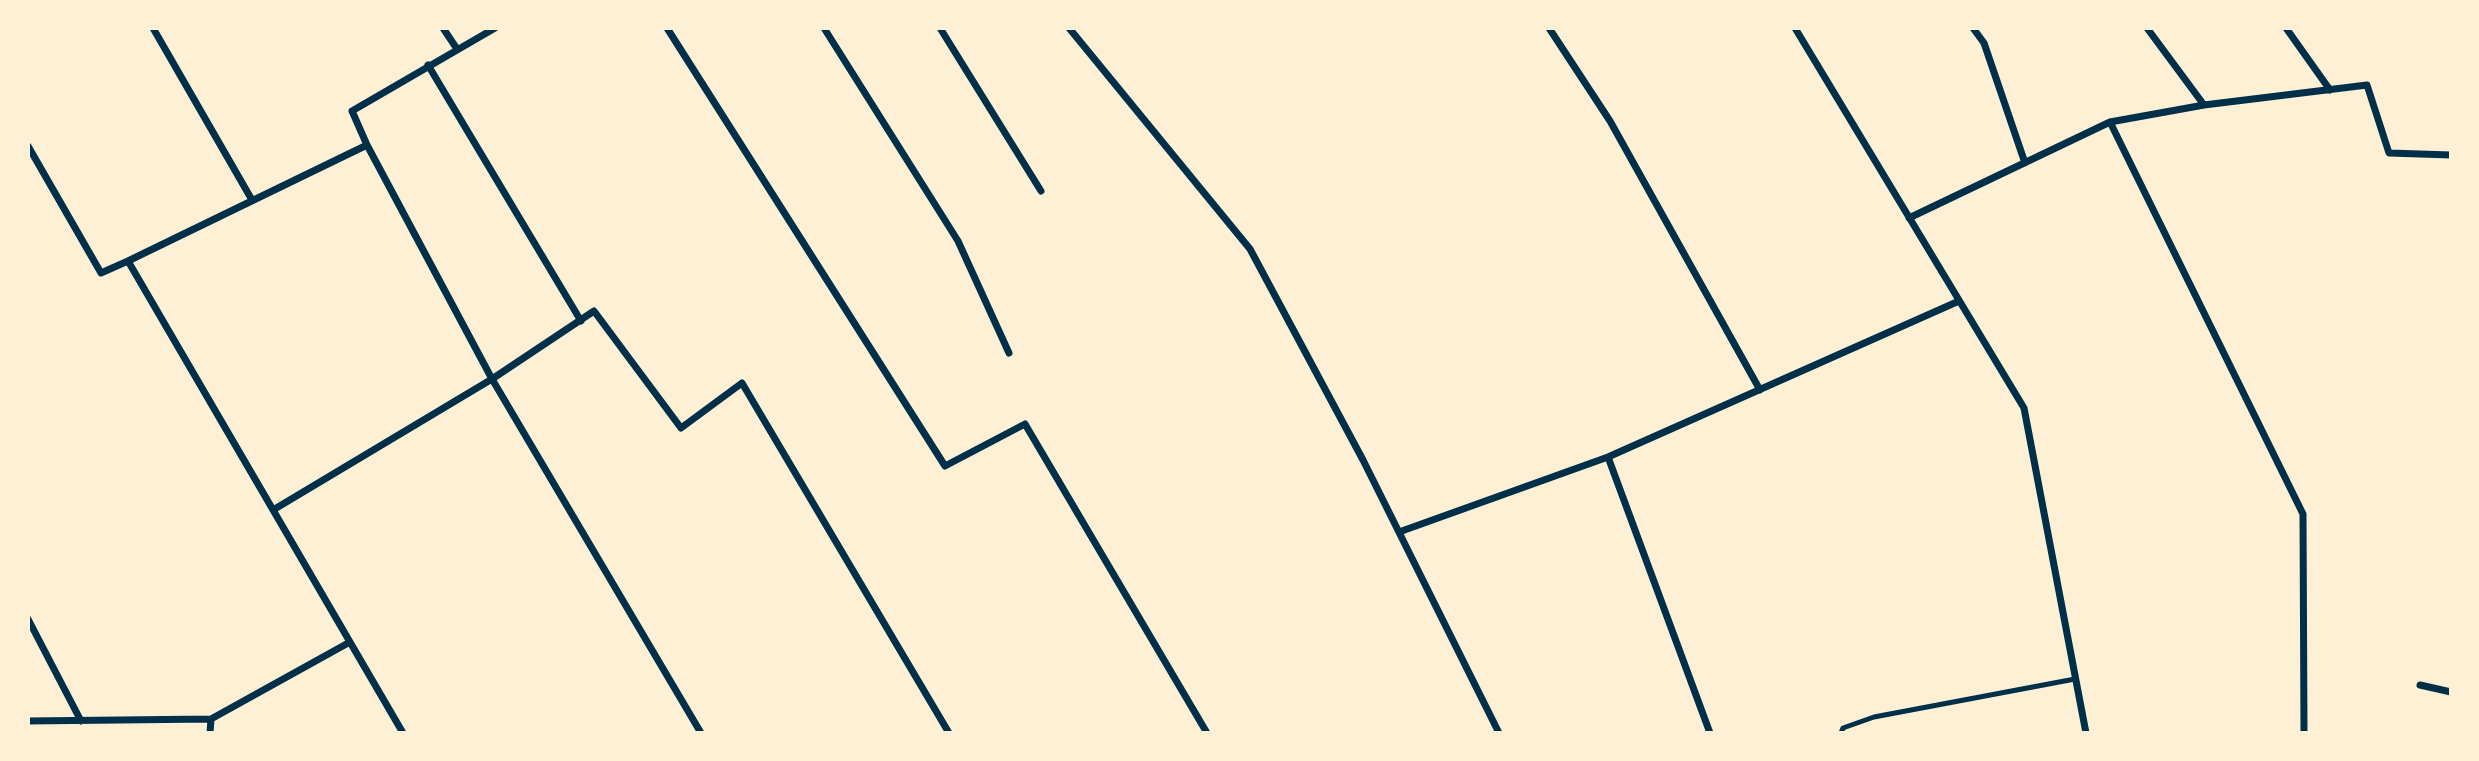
<!DOCTYPE html>
<html>
<head>
<meta charset="utf-8">
<style>
	body { margin:0 }
	#map { position:relative; width:2479px; height:761px; overflow:hidden; background:#fdf0d5; font-family:"Work Sans",sans-serif }
	canvas { display:block }
	.frame { position:absolute; inset:0; border:30px solid #fdf0d5; pointer-events:none }
</style>
</head>
<body>
<div id="map">
<canvas width="2479" height="761"></canvas>
<div class="frame"></div>
</div>
<script>
const g = document.querySelector('canvas').getContext('2d');
g.lineJoin = 'round';
const poly = rows => new Path2D(rows.map(r => 'M' + r).join(''));
function trace(path, color, width, dash) { g.strokeStyle = color; g.lineWidth = width; g.lineCap = dash ? 'butt' : 'round'; g.setLineDash(dash || []); g.stroke(path); }
trace(poly([
	[1841,733,1843,728,1874,717,2075,679]
]), '#003049', 5);
trace(poly([
	[153,28,252,200],
	[443,28,457,49],
	[667,28,945,466,1025,424,1207,733],
	[824,28,958,241,1009,353],
	[940,28,1041,191],
	[1069,28,1250,249,1363,460,1499,733],
	[1549,28,1610,121,1760,390],
	[1795,28,2024,408,2086,733],
	[1973,28,1984,43,2025,163],
	[2147,28,2204,105],
	[2286,28,2330,90],
	[428,65,581,321],
	[2110,122,2303,514,2304,733],
	[367,145,492,379,701,733],
	[28,146,101,273,128,261,403,733],
	[1909,218,2110,122,2204,105,2367,85,2389,153,2451,155],
	[128,261,367,145,352,111,495,28],
	[1608,457,1710,733],
	[273,510,492,379,594,311,681,428,742,383,949,733],
	[1399,532,1608,457,1959,301],
	[28,619,81,721],
	[2420,685,2451,692],
	[28,721,211,719,350,642],
	[210,733,211,719]
]), '#003049', 7);
</script>
</body>
</html>
